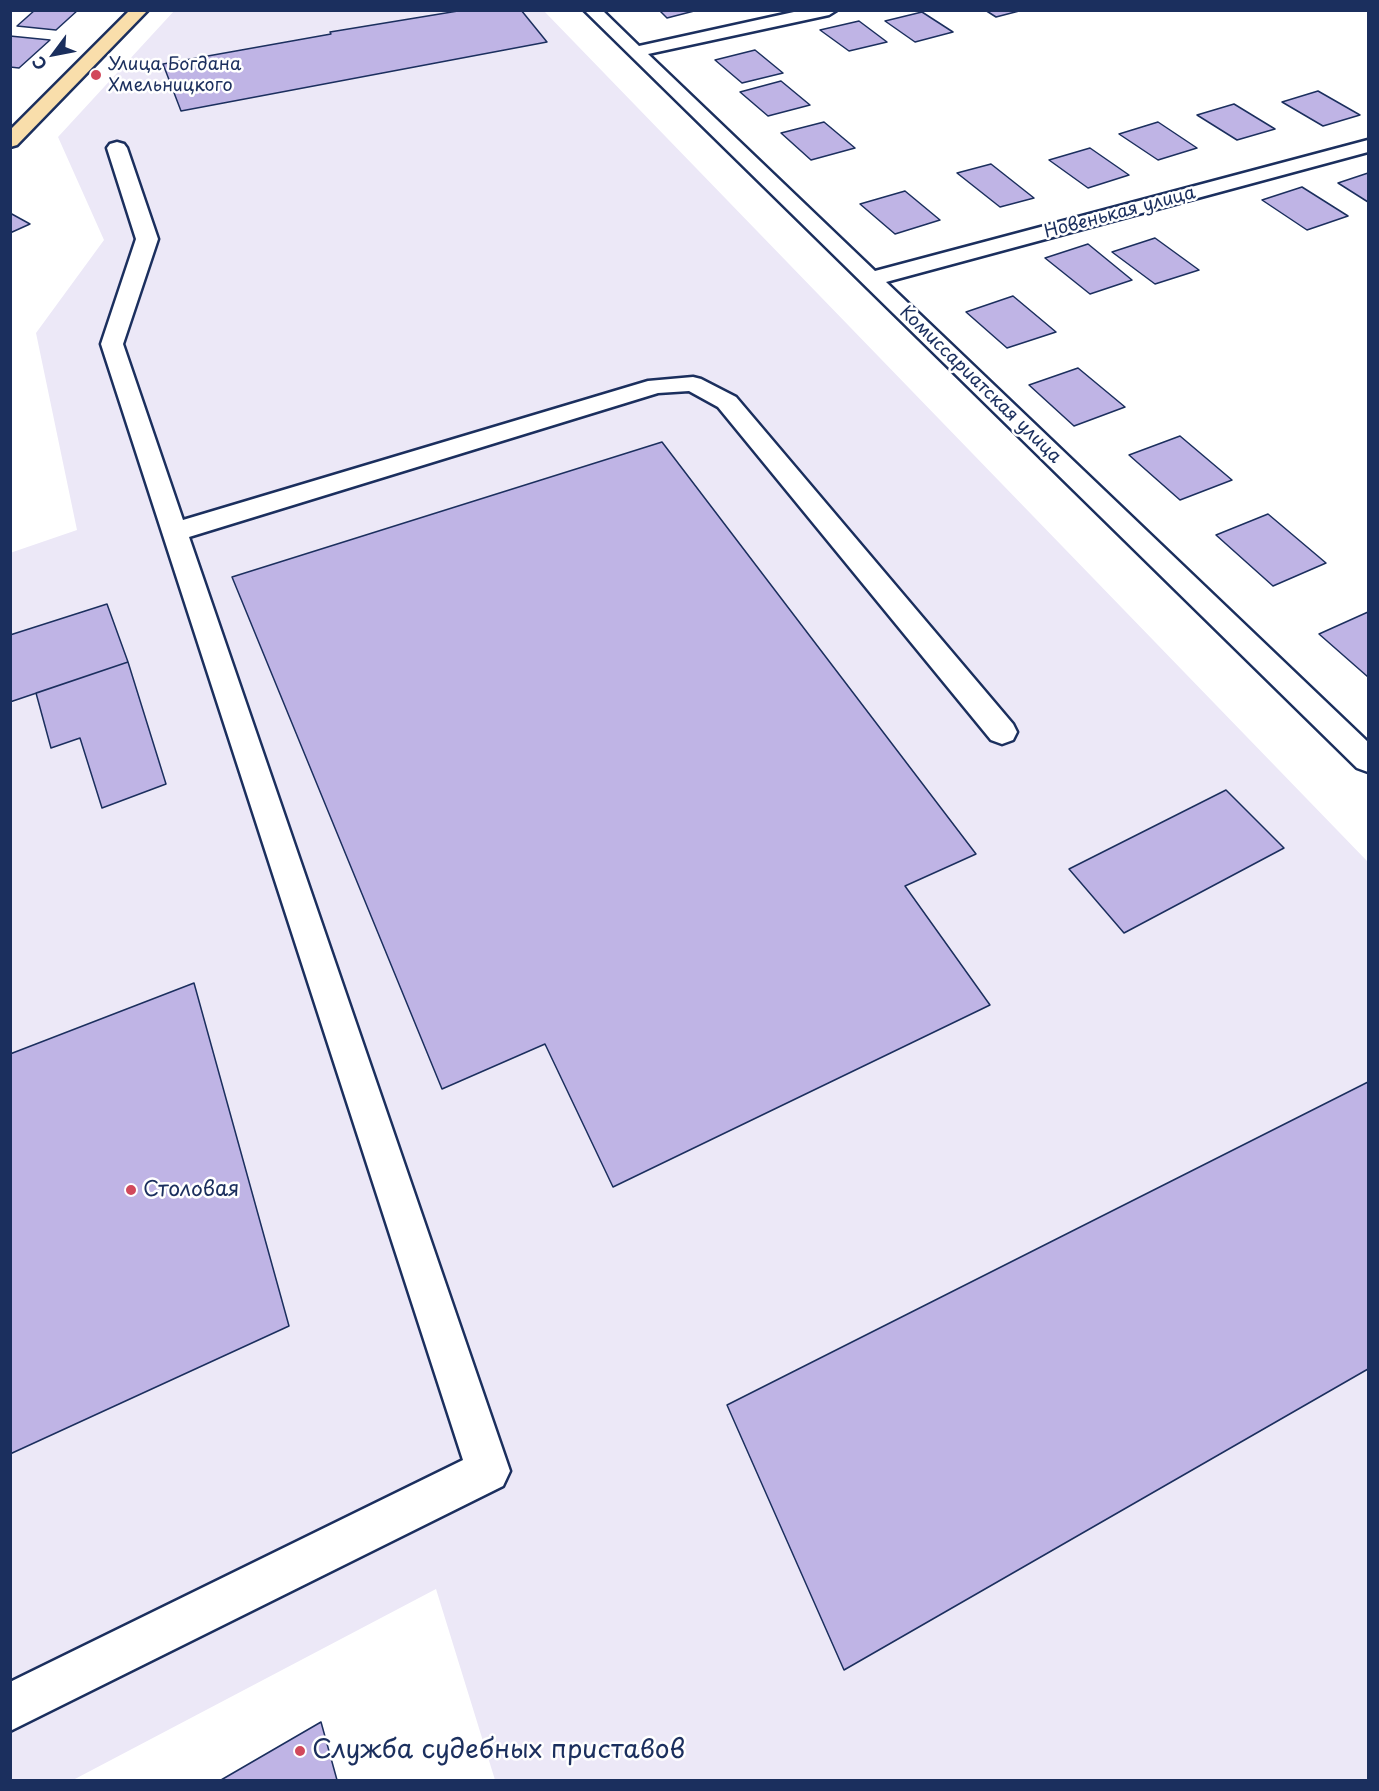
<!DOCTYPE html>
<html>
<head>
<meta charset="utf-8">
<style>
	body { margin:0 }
	#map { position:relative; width:1379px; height:1791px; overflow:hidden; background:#fff; font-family:"Playpen Sans",sans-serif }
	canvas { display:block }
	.frame { position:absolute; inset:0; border:12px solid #1b2f5e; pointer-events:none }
	.north { position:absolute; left:24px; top:24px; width:60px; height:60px; -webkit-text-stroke:4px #fff; paint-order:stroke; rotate:238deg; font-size:16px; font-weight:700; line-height:24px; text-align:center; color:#1b2f5e }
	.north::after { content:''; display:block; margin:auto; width:21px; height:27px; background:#1b2f5e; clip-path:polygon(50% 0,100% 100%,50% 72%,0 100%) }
</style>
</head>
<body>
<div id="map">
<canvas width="1379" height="1791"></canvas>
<div class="frame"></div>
<div class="north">С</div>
</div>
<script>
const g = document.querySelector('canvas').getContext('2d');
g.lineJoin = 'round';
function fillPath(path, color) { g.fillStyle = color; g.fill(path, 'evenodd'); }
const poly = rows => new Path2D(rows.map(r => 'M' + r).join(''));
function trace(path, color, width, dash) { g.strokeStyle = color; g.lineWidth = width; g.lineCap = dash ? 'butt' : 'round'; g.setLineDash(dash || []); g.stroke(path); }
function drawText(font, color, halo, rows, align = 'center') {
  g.font = font + ' "Playpen Sans",sans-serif'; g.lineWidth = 5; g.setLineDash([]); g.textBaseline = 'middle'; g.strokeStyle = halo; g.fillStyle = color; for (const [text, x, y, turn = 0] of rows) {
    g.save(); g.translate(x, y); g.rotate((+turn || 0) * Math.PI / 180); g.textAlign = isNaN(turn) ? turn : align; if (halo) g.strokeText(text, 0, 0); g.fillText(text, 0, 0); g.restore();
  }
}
fillPath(poly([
	[174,11,544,11,1368,862,1368,1780,495,1780,436,1589,73,1780,11,1780,10,553,77,530,36,333,104,240,58,137]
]), '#ece8f7');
const building = poly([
	[35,10,78,10,56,30,17,26,35,10],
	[464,10,521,10,547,42,181,111,163,64,331,34,330,32,464,10],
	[659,10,698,10,667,18,659,10],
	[985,10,1023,10,996,17,985,10],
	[922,12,953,32,915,42,885,21,922,12],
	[859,21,887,42,849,51,820,30,859,21],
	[10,36,50,40,19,68,10,67,10,36],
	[755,50,783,73,742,83,715,60,755,50],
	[781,81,810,105,768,116,740,92,781,81],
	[1318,91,1360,115,1323,126,1282,102,1318,91],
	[1234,104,1275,129,1237,140,1197,115,1234,104],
	[824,122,855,148,811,160,781,133,824,122],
	[1158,122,1197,148,1158,160,1119,134,1158,122],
	[1090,148,1129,175,1088,188,1049,160,1090,148],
	[991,164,1034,198,1000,207,957,173,991,164],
	[1368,173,1368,202,1338,183,1368,173],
	[1302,187,1348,216,1307,230,1262,200,1302,187],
	[905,191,940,220,895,234,860,204,905,191],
	[10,213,30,224,10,233,10,213],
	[1155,238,1199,270,1155,284,1112,252,1155,238],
	[1088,244,1132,280,1090,294,1045,258,1088,244],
	[1013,296,1056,332,1007,348,966,312,1013,296],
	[1078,368,1125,407,1074,426,1029,385,1078,368],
	[1180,436,1232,480,1180,500,1129,455,1180,436],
	[662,442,976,854,905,886,990,1005,613,1187,545,1044,442,1089,232,577,662,442],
	[1268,514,1326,563,1273,586,1216,535,1268,514],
	[107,604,128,662,10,702,10,635,107,604],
	[1368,612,1368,677,1319,634,1368,612],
	[128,662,166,784,102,808,80,738,51,748,36,693,128,662],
	[1226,790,1284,848,1124,933,1069,869,1226,790],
	[194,983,289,1326,10,1454,10,1054,194,983],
	[1368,1082,1368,1369,844,1670,727,1405,1368,1082],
	[321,1722,337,1780,221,1780,321,1722]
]);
fillPath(building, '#bfb4e5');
trace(building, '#1b2f5e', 1.5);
const minor = poly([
	[584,10,602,10,639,46,803,10,837,10,829,15,648,54,875,271,1368,140,1368,152,886,282,1368,742,1368,772,1357,768,584,10],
	[117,142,124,144,127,148,158,239,123,344,183,520,648,381,693,377,701,379,736,397,1013,724,1017,732,1013,740,1002,744,991,740,718,407,689,391,658,393,189,537,510,1471,503,1486,10,1731,10,1682,463,1460,101,344,136,239,107,148,110,144,117,142]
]);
const major = poly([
	[130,10,148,10,17,145,10,147,10,130,130,10]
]);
trace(minor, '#1b2f5e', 5);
trace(major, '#1b2f5e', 5);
fillPath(minor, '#fff');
fillPath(major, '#f9deab');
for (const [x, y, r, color] of [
	[96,75,6,"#d1495b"],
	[131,1190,6,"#d1495b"],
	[300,1751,6,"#d1495b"]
]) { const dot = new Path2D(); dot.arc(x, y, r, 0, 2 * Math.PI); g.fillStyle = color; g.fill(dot); trace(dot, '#fff', 2); }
drawText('18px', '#1b2f5e', '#fff', [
	["Улица Богдана",108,65],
	["Хмельницкого",108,86]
], 'left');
drawText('18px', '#1b2f5e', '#fff', [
	["Новенькая улица",1120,213,-15],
	["Комиссариатская улица",980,385,44]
]);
drawText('21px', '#1b2f5e', '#fff', [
	["Столовая",143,1190]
], 'left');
drawText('26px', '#1b2f5e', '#fff', [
	["Служба судебных приставов",312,1751]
], 'left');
</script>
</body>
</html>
